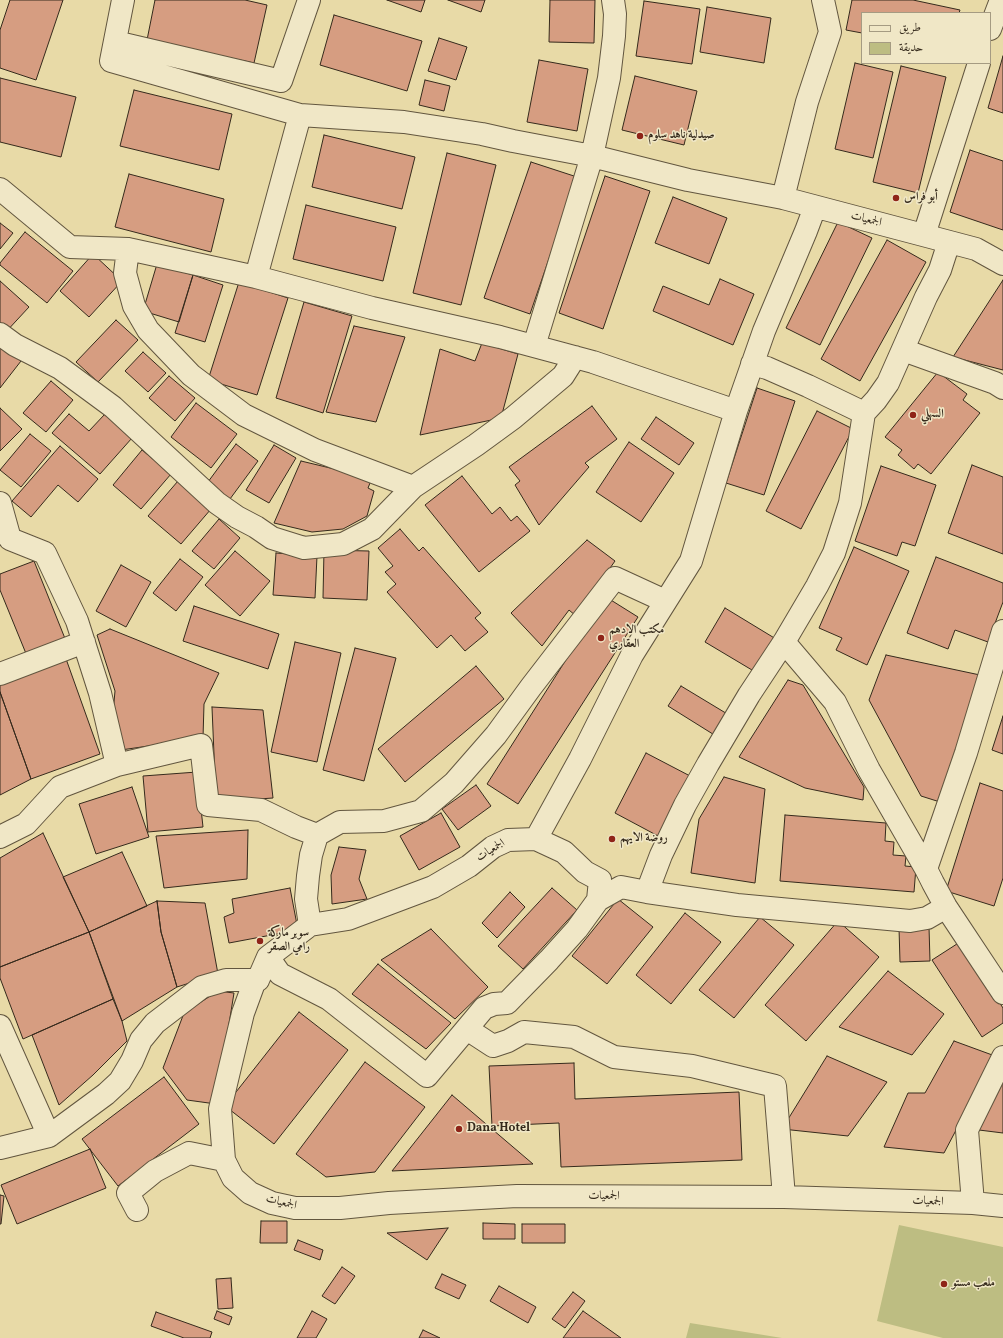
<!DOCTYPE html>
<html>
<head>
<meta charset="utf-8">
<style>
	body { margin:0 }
	#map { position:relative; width:1003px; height:1338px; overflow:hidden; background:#e8daa7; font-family:Vollkorn,Amiri,serif }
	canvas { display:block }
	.legend { position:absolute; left:861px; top:12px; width:130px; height:52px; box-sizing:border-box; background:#f0e7c6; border:1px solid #a59b82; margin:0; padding:5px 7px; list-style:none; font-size:12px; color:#352a1c }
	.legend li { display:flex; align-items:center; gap:8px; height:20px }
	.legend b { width:20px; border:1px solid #a59b82 }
</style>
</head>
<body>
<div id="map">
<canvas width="1003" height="1338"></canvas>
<ul class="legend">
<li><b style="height:5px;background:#f0e7c6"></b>طريق</li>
<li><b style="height:11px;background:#bdbd82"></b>حديقة</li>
</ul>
</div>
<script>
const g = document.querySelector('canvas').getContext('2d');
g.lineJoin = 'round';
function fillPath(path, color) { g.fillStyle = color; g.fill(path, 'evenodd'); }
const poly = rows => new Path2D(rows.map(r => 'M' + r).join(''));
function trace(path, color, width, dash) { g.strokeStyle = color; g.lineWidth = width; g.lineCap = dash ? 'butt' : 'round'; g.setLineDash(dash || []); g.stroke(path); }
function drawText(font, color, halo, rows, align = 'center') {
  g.font = font + ' Vollkorn,Amiri,serif'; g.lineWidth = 3; g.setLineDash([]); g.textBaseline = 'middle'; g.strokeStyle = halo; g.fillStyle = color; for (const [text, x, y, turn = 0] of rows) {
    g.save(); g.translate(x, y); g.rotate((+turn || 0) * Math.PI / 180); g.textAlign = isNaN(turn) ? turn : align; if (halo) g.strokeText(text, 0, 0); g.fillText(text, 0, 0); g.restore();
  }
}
fillPath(poly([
	[899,1225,1003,1247,1003,1338,943,1338,877,1321],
	[690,1323,782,1338,686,1338]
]), '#bdbd82');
const building = poly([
	[10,0,63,0,36,80,0,68,0,30,10,0],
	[155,0,245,0,267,5,254,63,147,40,155,0],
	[387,0,425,0,421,12,387,0],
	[448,0,485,0,481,12,448,0],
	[550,0,595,0,594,43,549,42,550,0],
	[852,0,913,0,960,10,959,13,862,13,862,33,846,30,852,0],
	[644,1,700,9,692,64,636,56,644,1],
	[707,7,771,18,764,63,700,52,707,7],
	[334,15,422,41,407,91,320,65,334,15],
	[439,38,467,47,456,80,428,71,439,38],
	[1003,56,1003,113,988,108,1003,56],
	[539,60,588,69,577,131,527,122,539,60],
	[855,63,893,72,873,158,835,149,855,63],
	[901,66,946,77,918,193,873,182,901,66],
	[635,76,697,91,684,145,622,130,635,76],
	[0,78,76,97,61,157,0,142,0,78],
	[425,80,450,86,444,111,419,105,425,80],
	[134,90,232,114,219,170,120,146,134,90],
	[324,135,415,157,402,209,312,187,324,135],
	[970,150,1003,161,1003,230,950,212,970,150],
	[447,153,496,165,461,305,413,293,447,153],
	[531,162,577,177,530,314,484,298,531,162],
	[129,174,224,199,211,252,115,227,129,174],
	[605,176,650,191,603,329,559,313,605,176],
	[673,197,727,218,709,264,655,243,673,197],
	[306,205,396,227,383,281,293,259,306,205],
	[838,222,872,238,820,345,786,328,838,222],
	[0,223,13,233,0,249,0,223],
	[25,232,73,271,47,303,0,265,0,263,25,232],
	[887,240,926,262,860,381,821,359,887,240],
	[93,254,122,281,89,317,60,291,93,254],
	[157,264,193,275,179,322,143,311,157,264],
	[193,275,223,285,205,342,175,333,193,275],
	[720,279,754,294,733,345,653,311,663,286,709,305,720,279],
	[1003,280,1003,370,953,357,1003,280],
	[0,281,29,307,4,334,0,330,0,281],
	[239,282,288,298,257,395,208,380,239,282],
	[304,302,352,316,323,413,276,398,304,302],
	[116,320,138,340,98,382,76,362,116,320],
	[354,326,405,337,376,422,326,412,354,326],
	[482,343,518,354,501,418,420,435,440,349,475,361,482,343],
	[0,344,21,361,0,388,0,344],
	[143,352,166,373,148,392,125,371,143,352],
	[938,372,967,394,963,400,980,413,931,474,918,464,914,469,898,455,902,450,885,437,938,372],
	[169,376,195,398,175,421,149,398,169,376],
	[51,381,73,400,46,432,23,413,51,381],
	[757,388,795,401,764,495,726,483,757,388],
	[196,403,237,434,211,468,171,437,196,403],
	[592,406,617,439,585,463,589,467,539,525,515,485,520,481,509,467,592,406],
	[0,408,22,429,0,451,0,408],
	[817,411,853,429,801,529,766,511,817,411],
	[69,414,89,431,105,414,132,438,100,474,52,433,69,414],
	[656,417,694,443,679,465,641,439,656,417],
	[30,434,51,451,21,487,0,470,30,434],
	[629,442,674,473,641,522,596,492,629,442],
	[236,444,258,461,227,503,205,486,236,444],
	[274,445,296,458,269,503,246,490,274,445],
	[60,446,98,479,78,502,58,485,31,517,12,501,60,446],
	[142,450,171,474,141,509,113,485,142,450],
	[301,461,372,478,368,488,374,491,367,516,343,529,312,532,274,523,301,461],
	[972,465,1003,477,1003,554,948,533,972,465],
	[881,466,936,485,915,546,902,542,897,556,855,541,881,466],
	[462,476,492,514,500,507,511,521,517,516,530,531,479,572,425,505,462,476],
	[178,481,211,509,181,544,148,516,178,481],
	[219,519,240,538,214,569,192,551,219,519],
	[400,529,419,551,423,547,481,613,475,618,488,632,465,651,451,635,437,648,387,592,396,584,385,572,393,566,378,548,400,529],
	[587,540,615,561,576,616,569,610,542,646,511,613,587,540],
	[854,547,909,571,867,665,836,650,842,638,819,628,854,547],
	[324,550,369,551,367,600,323,598,324,550],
	[235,551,270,581,240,616,205,585,235,551],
	[276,553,317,556,315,598,273,595,276,553],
	[936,557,1003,583,1003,602,988,642,955,630,948,649,907,633,936,557],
	[180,559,203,577,176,611,153,593,180,559],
	[34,561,66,641,27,656,0,590,0,574,34,561],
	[121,565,151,582,126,627,96,611,121,565],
	[606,597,638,617,518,804,487,784,606,597],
	[194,606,279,634,268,669,183,641,194,606],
	[725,608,776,639,757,673,705,642,725,608],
	[110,629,219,673,204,704,203,738,121,750,113,713,115,691,97,635,110,629],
	[295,642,341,653,317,762,271,752,295,642],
	[355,648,396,658,364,781,323,770,355,648],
	[886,655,980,675,940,802,921,796,869,700,886,655],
	[65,656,100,754,31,779,0,692,0,679,65,656],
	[476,666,504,699,405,782,378,749,476,666],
	[788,680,803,685,864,787,863,800,805,788,739,757,788,680],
	[681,686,729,715,716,736,668,706,681,686],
	[0,692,31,779,0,795,0,692],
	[212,707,263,710,273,798,216,802,212,707],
	[1003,716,1003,754,992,750,1003,716],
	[646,753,692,777,660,837,615,813,646,753],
	[197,772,203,827,148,832,143,776,197,772],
	[724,777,765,789,755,883,691,873,699,819,724,777],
	[980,783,1003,791,1003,878,994,906,946,891,980,783],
	[476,785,491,806,458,830,442,809,476,785],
	[132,787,149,837,96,854,79,804,132,787],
	[441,813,460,847,419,870,400,836,441,813],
	[785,815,886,823,885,841,894,842,893,855,906,856,905,866,916,867,914,892,780,881,785,815],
	[248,830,247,879,164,888,156,836,248,830],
	[43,833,89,932,0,967,0,858,43,833],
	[339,847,366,850,359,879,367,899,332,904,331,875,339,847],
	[122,852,147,906,89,932,63,877,122,852],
	[290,888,298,930,229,943,224,917,234,913,232,899,290,888],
	[552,888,577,910,523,969,498,946,552,888],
	[510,892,525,907,497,938,482,923,510,892],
	[618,899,653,927,607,984,572,956,618,899],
	[157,901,205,903,218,974,177,987,161,932,157,901],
	[157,901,161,932,177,987,122,1021,89,932,157,901],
	[685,913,721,942,671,1004,636,975,685,913],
	[760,917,794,945,734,1018,699,990,760,917],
	[838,921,879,957,806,1041,765,1005,838,921],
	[929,927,930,961,900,962,899,928,929,927],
	[431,929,488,987,455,1019,381,960,431,929],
	[89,932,113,999,23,1039,0,978,0,967,89,932],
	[960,942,1003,1008,1003,1023,982,1037,932,960,960,942],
	[378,964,451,1023,426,1049,352,994,378,964],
	[888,971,944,1014,912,1055,839,1027,888,971],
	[218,991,234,993,216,1104,187,1100,163,1068,184,1013,218,991],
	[113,999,122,1021,127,1041,93,1075,59,1105,32,1035,113,999],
	[299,1012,348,1050,274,1144,225,1106,299,1012],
	[954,1041,995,1056,944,1153,884,1147,908,1093,925,1093,954,1041],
	[827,1056,887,1082,848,1136,782,1129,827,1056],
	[365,1062,425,1107,375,1172,326,1177,296,1154,365,1062],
	[574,1063,575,1099,739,1092,742,1160,561,1167,559,1123,492,1126,489,1066,574,1063],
	[164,1077,199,1124,118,1186,82,1139,164,1077],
	[1003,1081,1003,1133,979,1130,1003,1081],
	[452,1095,533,1164,392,1171,452,1095],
	[90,1149,106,1188,17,1224,1,1185,90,1149],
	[0,1195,4,1196,1,1224,0,1224,0,1195],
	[261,1221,287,1221,287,1243,260,1243,261,1221],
	[483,1223,515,1224,515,1239,483,1239,483,1223],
	[522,1224,565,1224,565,1243,522,1243,522,1224],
	[448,1228,427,1260,387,1233,448,1228],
	[298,1240,323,1250,320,1260,294,1250,298,1240],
	[342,1267,355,1276,335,1304,322,1296,342,1267],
	[442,1274,466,1285,459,1299,435,1288,442,1274],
	[231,1278,233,1308,218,1309,216,1279,231,1278],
	[499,1286,536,1307,528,1323,490,1301,499,1286],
	[573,1292,585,1301,565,1328,552,1319,573,1292],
	[217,1311,232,1317,229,1325,214,1319,217,1311],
	[312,1311,327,1319,316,1338,297,1338,312,1311],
	[583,1311,621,1338,563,1338,583,1311],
	[156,1312,212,1332,210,1338,184,1338,151,1326,156,1312],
	[423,1330,440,1338,419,1338,423,1330]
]);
fillPath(building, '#d69d81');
trace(building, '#352a1c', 1);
const minor = poly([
	[123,0,111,61,300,115,404,122,482,134,513,141,592,156,688,180,783,198,976,249,1003,264],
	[990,29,1001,0],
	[115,42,281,81,309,0],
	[0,189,70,247,128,249,256,277,372,308,500,337,593,362,736,411],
	[783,198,807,102,830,32,823,0],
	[924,235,979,63],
	[128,249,125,273,134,306,148,330,191,375,244,415,315,450,413,487],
	[256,277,300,115],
	[0,334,15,345,60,368,113,407,217,503,237,517,256,527,272,538,304,548,343,544,372,529,413,487,476,445,513,418,563,376,575,357],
	[534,346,592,156,609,78,614,36,615,14,613,0],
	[903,350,995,383,1003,388],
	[752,364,767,368,808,386,864,413],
	[0,503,10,539,45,553,77,621,100,693,117,765],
	[784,642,835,702,869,770,926,869,933,883,946,907,1003,993],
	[0,674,84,642],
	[0,837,26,824,60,787,117,765,201,745,208,805,261,810,296,827,317,835],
	[536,839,580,759,632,655,691,561,736,411,764,331,806,231,815,207],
	[926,869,966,753,1003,631],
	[647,892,661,855,685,805,708,764,749,695,784,642,817,586,834,553,850,503,864,413,876,400,888,383,926,297,940,270,949,242],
	[946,907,927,918,910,921,737,905,647,892,621,887,598,900,600,880,585,872,564,852,536,839,508,840,493,847,469,866,433,887,348,919,310,925,268,957,258,980,254,983,243,1013,220,1109,224,1160,233,1178,250,1193,272,1203,295,1208,340,1208,389,1203,517,1196,784,1197,973,1203,1003,1206],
	[310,925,306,899,308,876,311,855,317,835,340,822,384,821,421,811,454,783,496,735,531,687,615,578,665,601],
	[268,957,280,974,329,999,427,1076,484,1008,494,1004,507,1003,549,960,577,929,598,900],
	[0,1026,49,1136],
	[467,1029,493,1046,508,1041,524,1032,574,1037,614,1057,692,1066,775,1086,784,1197],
	[0,1148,49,1136,106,1094,120,1081,132,1061,141,1040,155,1023,202,987,226,980,258,980],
	[973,1203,967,1130,1003,1057],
	[137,1210,128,1193,155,1171,189,1153,224,1160]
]);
trace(minor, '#62563f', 24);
trace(minor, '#f0e7c6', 22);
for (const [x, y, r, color] of [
	[640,136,4,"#8f2418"],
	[896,198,4,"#8f2418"],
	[913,415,4,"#8f2418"],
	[601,638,4,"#8f2418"],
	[612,839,4,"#8f2418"],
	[260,941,4,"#8f2418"],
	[459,1129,4,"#8f2418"],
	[944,1284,4,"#8f2418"]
]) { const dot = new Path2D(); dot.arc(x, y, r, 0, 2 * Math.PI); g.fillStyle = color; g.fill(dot); trace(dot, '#f0e7c6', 1.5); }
drawText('bold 12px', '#352a1c', '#f0e7c6', [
	["صيدلية ناهد سلوم",648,136],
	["أبو فراس",904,198],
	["السهلي",921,415],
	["مكتب الادهم",609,631],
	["العقاري",609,645],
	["روضة الايهم",620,839],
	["سوبر ماركة",268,934],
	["رامي الصقر",268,948],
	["Dana Hotel",467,1129],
	["ملعب مستو",952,1284]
], 'left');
drawText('12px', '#352a1c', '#f0e7c6', [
	["الجمعيات",866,220,14],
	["الجمعيات",491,851,-32],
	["الجمعيات",604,1197],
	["الجمعيات",928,1202,2],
	["الجمعيات",281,1203,14]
]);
</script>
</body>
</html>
